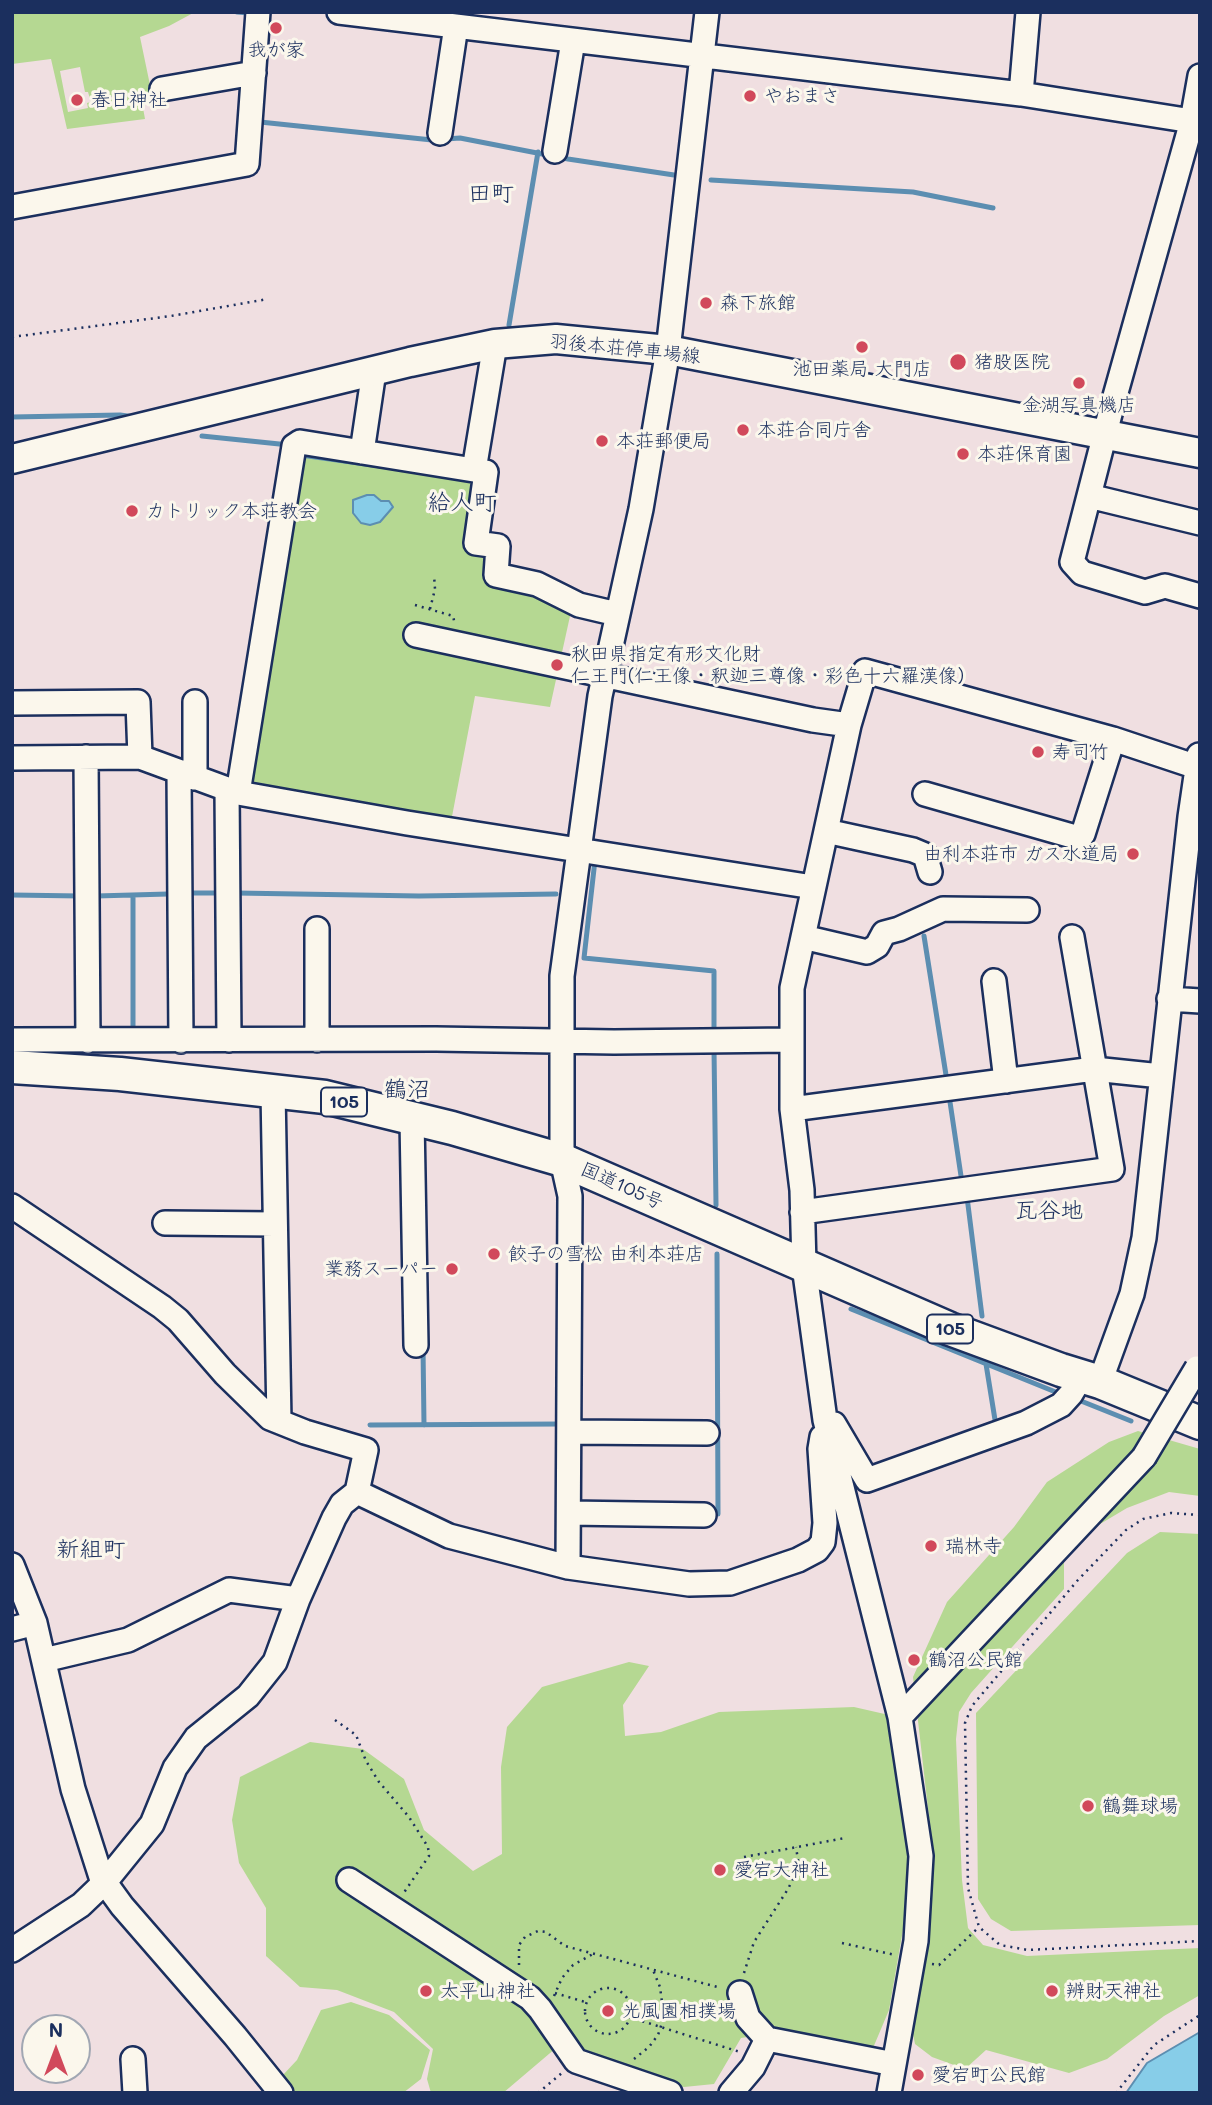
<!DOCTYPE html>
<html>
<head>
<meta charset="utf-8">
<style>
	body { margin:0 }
	#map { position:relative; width:1212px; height:2105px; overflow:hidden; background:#f0dfe1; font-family:Mali,sans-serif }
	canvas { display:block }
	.frame { position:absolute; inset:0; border:14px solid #1b2f5e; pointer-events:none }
	.north { position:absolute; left:21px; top:2014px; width:70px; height:70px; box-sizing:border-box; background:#fbf7ec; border:2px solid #a1a7b3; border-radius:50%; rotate:0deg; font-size:19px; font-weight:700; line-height:28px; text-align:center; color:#1b2f5e }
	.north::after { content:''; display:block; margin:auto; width:24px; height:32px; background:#d1495b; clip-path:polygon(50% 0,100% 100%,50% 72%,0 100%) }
</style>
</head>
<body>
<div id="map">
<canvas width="1212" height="2105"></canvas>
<div class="frame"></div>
<div class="north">N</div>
</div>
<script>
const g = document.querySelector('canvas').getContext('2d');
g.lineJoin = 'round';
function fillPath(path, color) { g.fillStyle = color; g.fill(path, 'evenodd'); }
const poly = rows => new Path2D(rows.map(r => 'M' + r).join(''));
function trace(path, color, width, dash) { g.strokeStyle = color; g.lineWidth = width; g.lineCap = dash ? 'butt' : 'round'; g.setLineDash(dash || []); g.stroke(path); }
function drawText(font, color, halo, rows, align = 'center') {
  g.font = font + ' Mali,"Klee One",sans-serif'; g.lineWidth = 6; g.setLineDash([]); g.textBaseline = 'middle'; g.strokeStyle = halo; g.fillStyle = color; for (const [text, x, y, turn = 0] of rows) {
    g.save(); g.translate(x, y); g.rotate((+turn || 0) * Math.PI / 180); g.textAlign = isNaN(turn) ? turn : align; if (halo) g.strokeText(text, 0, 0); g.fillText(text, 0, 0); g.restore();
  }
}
fillPath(poly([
	[12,12,195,12,169,26,140,37,150,85,155,84,157,96,141,97,145,119,67,129,51,59,12,64],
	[80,67,85,92,88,92,91,102,87,103,88,108,68,112,60,71],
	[299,444,480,476,469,547,495,552,492,580,572,607,550,707,475,696,450,827,238,787],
	[1138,1431,1200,1449,1200,1496,1169,1492,1127,1508,1075,1539,1064,1558,1064,1589,971,1693,959,1712,956,1739,962,1880,968,1928,983,1945,1027,1956,1200,1948,1200,1995,1164,2016,1107,2059,1069,2073,986,2050,965,2069,932,2057,915,2044,911,2024,928,1943,933,1852,913,1677,947,1602,1014,1527,1047,1482,1109,1442],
	[1160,1532,1200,1534,1200,1925,1011,1931,991,1919,978,1899,976,1713,1127,1553],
	[629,1662,649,1666,623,1705,625,1736,661,1732,719,1712,854,1707,889,1715,911,1859,904,1924,889,2010,873,2048,786,2031,741,2038,714,2084,684,2087,556,2048,503,2093,431,2093,427,2079,433,2049,394,2012,337,1990,300,1987,266,1956,266,1908,239,1863,232,1820,240,1777,310,1742,363,1749,404,1779,424,1830,473,1871,502,1854,501,1767,507,1727,542,1687],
	[351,2002,389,2015,430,2050,421,2079,403,2093,296,2093,282,2076,297,2060,321,2010]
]), '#b5d892');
const water = poly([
	[367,495,374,495,381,501,389,501,393,507,380,522,370,525,361,523,353,513,353,500,367,495],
	[1200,2032,1200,2093,1126,2093,1147,2063,1200,2032]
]);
fillPath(water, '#87cde8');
trace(water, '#5c8eb1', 2);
trace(poly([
	[237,12,249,13,249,17],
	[260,122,432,140,460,138,568,159,674,175],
	[711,180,913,192,993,208],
	[509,325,538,152],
	[12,417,120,415,135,417],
	[202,436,289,445],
	[301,455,380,466],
	[595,860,584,958,714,971,714,1034],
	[187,893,222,893],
	[236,893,419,896,556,894],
	[12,895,81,896],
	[133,895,133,1034],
	[96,896,168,894],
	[924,936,946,1075],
	[714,1049,716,1205],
	[950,1102,961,1176],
	[967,1197,982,1316],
	[717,1254,718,1514],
	[851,1309,1063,1395],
	[423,1347,424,1425],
	[986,1364,996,1426],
	[1076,1399,1131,1421],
	[370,1425,561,1424]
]), '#5c8eb1', 5);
const minor = poly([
	[339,12,1021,94,1192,121,1200,125],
	[1200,76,1192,121,1110,414,1072,562,1082,573,1145,592,1165,586,1200,596],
	[162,89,254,73],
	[1021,94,1028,12],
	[440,133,456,26],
	[555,151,573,41],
	[12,207,247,164,258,12],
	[362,452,374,371],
	[474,470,495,344],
	[1089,496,1200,523],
	[416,635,813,720,849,725],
	[195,702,195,778],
	[12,703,138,702,140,757],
	[86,757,88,1041],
	[12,758,140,757,238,793,407,823,813,887],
	[179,772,181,1041],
	[227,790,229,1040],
	[238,793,294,446,300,442,486,472,476,543,498,546,496,575,537,584,579,605,617,614],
	[925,794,1079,838,1083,834,1113,739],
	[826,831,913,850,925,855,930,872],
	[317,929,317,1040],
	[803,937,867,952,877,946,884,933,899,929,943,909,1027,910],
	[994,981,1006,1081],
	[1169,999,1200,1001],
	[12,1040,436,1039,614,1042,790,1040],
	[273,1091,279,1421],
	[792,1109,1094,1069,1161,1076],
	[412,1119,416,1345],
	[12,1206,162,1307,178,1320,225,1374,270,1418,305,1432,366,1450,357,1492,449,1536,568,1567,689,1584,730,1583,798,1560,817,1550,823,1542,825,1523,820,1449,822,1437],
	[802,1212,1112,1169,1072,937],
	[165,1223,275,1224],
	[1100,1382,1132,1294,1144,1238,1190,817,1199,755],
	[834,1424,867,1480,1026,1423,1061,1405,1071,1394,1081,1377],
	[569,1432,707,1433],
	[569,1513,704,1515],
	[12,1565,35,1623,73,1789,101,1877,122,1906,235,2036,281,2093],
	[568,1567,570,1196,562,1160,562,976,600,696,641,509,668,350,707,12],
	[12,1629,35,1623],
	[44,1660,128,1640,229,1590,298,1599],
	[900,1717,1144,1457],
	[349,1880,530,1998,540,2009,576,2061,670,2093],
	[12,1950,81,1905,105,1882,152,1824,175,1768,196,1738,248,1696,275,1662,298,1599,334,1518,342,1504,357,1492],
	[740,1993,748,2018,767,2039],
	[133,2059,135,2093],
	[731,2093,753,2067,767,2039,894,2064],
	[889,2093,916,1941,921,1856,900,1717,825,1420,804,1266,802,1190,792,1109,792,988,849,725,865,671,1113,739,1200,768]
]);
const major = poly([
	[12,459,410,362,495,344,556,339,668,350,1200,453]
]);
const highway = poly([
	[12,1067,120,1074,325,1097,452,1128,562,1160,950,1329,1061,1370,1100,1382,1200,1423]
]);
trace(minor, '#1b2f5e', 28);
trace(major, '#1b2f5e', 33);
trace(highway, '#1b2f5e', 37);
trace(poly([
	[96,100,142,92],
	[12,337,171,316,268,299],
	[415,605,453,616,455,625],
	[430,609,435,589,434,575],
	[1200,1515,1171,1513,1143,1519,1126,1530,1077,1581,972,1706,965,1723,968,1888,979,1927,1000,1945,1028,1950,1200,1941],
	[335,1720,356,1735,366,1761,379,1782,409,1817,428,1847,429,1856,403,1894],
	[744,1857,845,1838],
	[842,1943,895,1955],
	[932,1964,939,1965,979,1927],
	[519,1965,519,1945,525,1937,538,1931,546,1932,565,1946,721,1988],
	[744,1973,754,1942,788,1889,799,1867,796,1847],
	'585 2011a23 23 0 1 1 46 0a23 23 0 1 1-46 0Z',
	[555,1993,585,2002],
	[554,1996,562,1978,573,1965,593,1954],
	[629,2017,740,2052],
	[634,2059,649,2047,658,2035,664,2017,660,1987,653,1970],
	[538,2093,562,2073],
	[1116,2093,1154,2045,1200,2015]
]), '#1b2f5e', 2.5, [2, 5]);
trace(minor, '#fbf7ec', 23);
trace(major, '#fbf7ec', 28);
trace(highway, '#fbf7ec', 32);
const minorBridge = poly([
	[1144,1457,1197,1368]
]);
trace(minorBridge, '#1b2f5e', 28, []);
trace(minorBridge, '#fbf7ec', 23);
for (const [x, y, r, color] of [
	[276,28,7,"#d1495b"],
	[750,96,7,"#d1495b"],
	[77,100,7,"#d1495b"],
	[706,303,7,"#d1495b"],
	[862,347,7,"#d1495b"],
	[958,362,9,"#d1495b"],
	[1079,383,7,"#d1495b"],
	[743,430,7,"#d1495b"],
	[602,441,7,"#d1495b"],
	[963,454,7,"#d1495b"],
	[132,511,7,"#d1495b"],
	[557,665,7,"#d1495b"],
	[1038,752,7,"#d1495b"],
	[1133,854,7,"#d1495b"],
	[494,1254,7,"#d1495b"],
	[452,1269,7,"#d1495b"],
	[931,1546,7,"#d1495b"],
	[914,1660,7,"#d1495b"],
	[1088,1806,7,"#d1495b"],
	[720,1870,7,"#d1495b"],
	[426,1991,7,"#d1495b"],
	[1052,1991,7,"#d1495b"],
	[608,2011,7,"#d1495b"],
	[918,2075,7,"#d1495b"]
]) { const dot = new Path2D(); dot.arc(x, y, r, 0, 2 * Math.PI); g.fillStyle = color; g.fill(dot); trace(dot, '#fbf7ec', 2.5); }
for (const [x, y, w] of [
	[344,1102,46],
	[950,1329,46]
]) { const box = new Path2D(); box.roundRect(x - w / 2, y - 14.5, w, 29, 5); g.fillStyle = '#fbf7ec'; g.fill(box); trace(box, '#1b2f5e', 2); }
drawText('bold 18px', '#1b2f5e', null, [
	["105",344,1102],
	["105",950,1329]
]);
drawText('19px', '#1b2f5e', '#fbf7ec', [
	["我が家",276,50,"center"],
	["やおまさ",764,96],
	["春日神社",91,100],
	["森下旅館",720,303],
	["猪股医院",974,362],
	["池田薬局 大門店",862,369,"center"],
	["金湖写真機店",1079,405,"center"],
	["本荘合同庁舎",757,430],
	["本荘郵便局",616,441],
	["本荘保育園",977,454],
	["カトリック本荘教会",146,511],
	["秋田県指定有形文化財",571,654],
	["仁王門(仁王像・釈迦三尊像・彩色十六羅漢像)",571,676],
	["寿司竹",1052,752],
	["由利本荘市 ガス水道局",1119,854,"right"],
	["餃子の雪松 由利本荘店",508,1254],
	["業務スーパー",438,1269,"right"],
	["瑞林寺",945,1546],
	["鶴沼公民館",928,1660],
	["鶴舞球場",1102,1806],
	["愛宕大神社",734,1870],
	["太平山神社",440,1991],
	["辨財天神社",1066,1991],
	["光風園相撲場",622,2011],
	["愛宕町公民館",932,2075]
], 'left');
drawText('19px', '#1b2f5e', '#fbf7ec', [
	["羽後本荘停車場線",625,349,6],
	["国道105号",622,1186,24]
]);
drawText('23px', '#1b2f5e', '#fbf7ec', [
	["田町",491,194],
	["給人町",462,503],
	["鶴沼",407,1090],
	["瓦谷地",1049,1211],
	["新組町",91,1550]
]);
</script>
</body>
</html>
